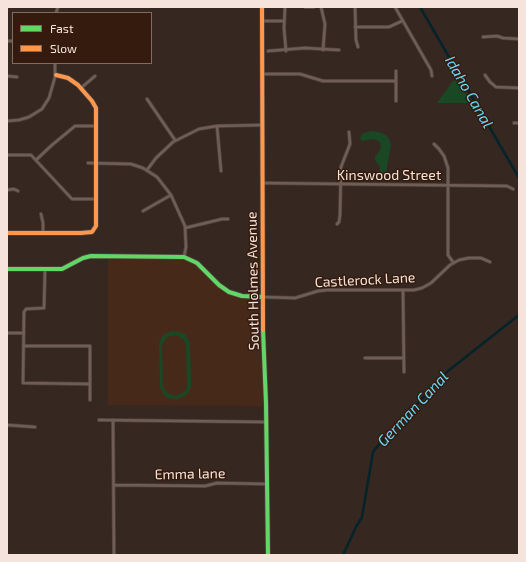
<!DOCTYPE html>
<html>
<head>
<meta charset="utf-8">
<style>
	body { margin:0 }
	#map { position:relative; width:526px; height:562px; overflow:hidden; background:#362821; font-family:"Exo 2",sans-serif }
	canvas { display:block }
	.frame { position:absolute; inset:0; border:8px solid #f6e3db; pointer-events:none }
	.legend { position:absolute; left:12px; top:12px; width:140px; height:52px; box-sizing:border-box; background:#341b0e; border:1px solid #826b60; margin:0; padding:5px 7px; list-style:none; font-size:12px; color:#f6e3db }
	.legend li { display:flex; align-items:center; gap:8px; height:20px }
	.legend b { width:20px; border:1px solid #826b60 }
</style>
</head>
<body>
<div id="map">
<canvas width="526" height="562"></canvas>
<div class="frame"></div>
<ul class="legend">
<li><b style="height:5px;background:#63d668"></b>Fast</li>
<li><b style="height:5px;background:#ff974d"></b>Slow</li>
</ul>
</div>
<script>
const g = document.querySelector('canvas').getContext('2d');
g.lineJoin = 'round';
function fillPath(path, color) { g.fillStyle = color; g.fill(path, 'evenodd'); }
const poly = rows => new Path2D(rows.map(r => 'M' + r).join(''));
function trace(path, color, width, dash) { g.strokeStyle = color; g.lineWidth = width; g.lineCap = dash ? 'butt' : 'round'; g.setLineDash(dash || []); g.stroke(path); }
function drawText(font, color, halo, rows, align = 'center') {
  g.font = font + ' "Exo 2",sans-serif'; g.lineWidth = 3; g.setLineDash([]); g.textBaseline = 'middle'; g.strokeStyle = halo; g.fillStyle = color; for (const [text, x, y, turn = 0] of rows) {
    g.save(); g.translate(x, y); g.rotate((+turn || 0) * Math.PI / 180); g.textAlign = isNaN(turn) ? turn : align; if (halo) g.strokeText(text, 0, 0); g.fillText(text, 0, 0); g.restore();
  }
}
fillPath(poly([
	[108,256,184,257,197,263,219,285,235,294,263,297,266,406,108,405]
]), '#472919');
fillPath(poly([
	[456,79,471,103,437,103,452,82],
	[373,131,382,133,388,137,391,145,386,173,383,176,375,178,368,177,369,175,376,173,380,171,380,167,375,160,375,157,381,149,380,142,374,139,362,141,360,138,363,133],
	[172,331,176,331,185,334,190,343,191,386,189,392,185,396,177,399,168,398,164,395,160,387,159,343,163,335],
	[176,335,183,339,186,345,187,384,187,388,183,393,175,396,166,392,163,385,162,345,167,337]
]), '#1a4824');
trace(poly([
	[420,7,519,178],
	[343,555,356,527,362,517,373,452,376,448,448,371,519,315]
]), '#05232a', 2.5);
const street = poly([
	[285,7,284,28,286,51],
	[305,7,314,7],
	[321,7,325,24,323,50],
	[355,7,356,40,358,47],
	[395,7,431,70,432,76],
	[56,13,58,7],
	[262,21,283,21],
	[355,27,389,27,402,21],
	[483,37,497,36,503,38,519,39],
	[7,41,13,41],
	[268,51,305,48,339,50],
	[396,71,396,101],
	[262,74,300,74,323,81,396,81],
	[485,75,490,82,496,87,519,88],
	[7,76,17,77],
	[81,88,95,76],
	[147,99,175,140],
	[7,121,19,120,29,117,42,109,49,98,55,77,55,63],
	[514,123,519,123],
	[217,126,221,171],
	[434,144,439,149,444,156,448,168,448,255,453,262],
	[7,155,31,155,72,199,96,199],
	[36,160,52,145,75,126,96,126],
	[88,163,131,164,143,168,157,177,171,195,185,226,186,247,184,257],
	[147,170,156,158,173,142,199,129,217,126,263,125],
	[263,183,507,186,513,189],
	[7,190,14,189,18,191],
	[143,211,171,195],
	[41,214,43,223,43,233],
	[337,224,339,222,340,215,341,167,350,144,349,132],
	[185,228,222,219,228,219],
	[45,269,44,308,26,309,24,312,23,383,90,384],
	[403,291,404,372],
	[263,297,295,298,318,291,327,290,414,290,422,288,431,283,450,265,459,260,469,258,481,258,490,262],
	[7,333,24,333],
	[24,346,90,346,90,400],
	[365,358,404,358],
	[99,420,266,422],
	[113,420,114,555],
	[7,425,35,427],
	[114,485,205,486,217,483,267,484]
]);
const fast = poly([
	[7,269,62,269,83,258,91,256,184,257,197,263,219,285,229,292,242,296,263,297],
	[263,330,266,403,268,555]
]);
const slow = poly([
	[262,7,263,330],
	[7,233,81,233,92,232,96,226,96,108,92,101,78,85,68,78,56,75]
]);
trace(street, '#4f433d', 4);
trace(fast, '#4f433d', 5.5);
trace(slow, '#4f433d', 5.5);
trace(street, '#705e56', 2.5);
trace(fast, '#63d668', 4);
trace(slow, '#ff974d', 4);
drawText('14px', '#f6e3db', '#341b0e', [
	["Kinswood Street",389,175],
	["Castlerock Lane",365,280,-3],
	["South Holmes Avenue",253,281,-91],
	["Emma lane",190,474,-1]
]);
drawText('italic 15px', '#67daf9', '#341b0e', [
	["Idaho Canal",469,92,60],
	["German Canal",413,409,-47]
]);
</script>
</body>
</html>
